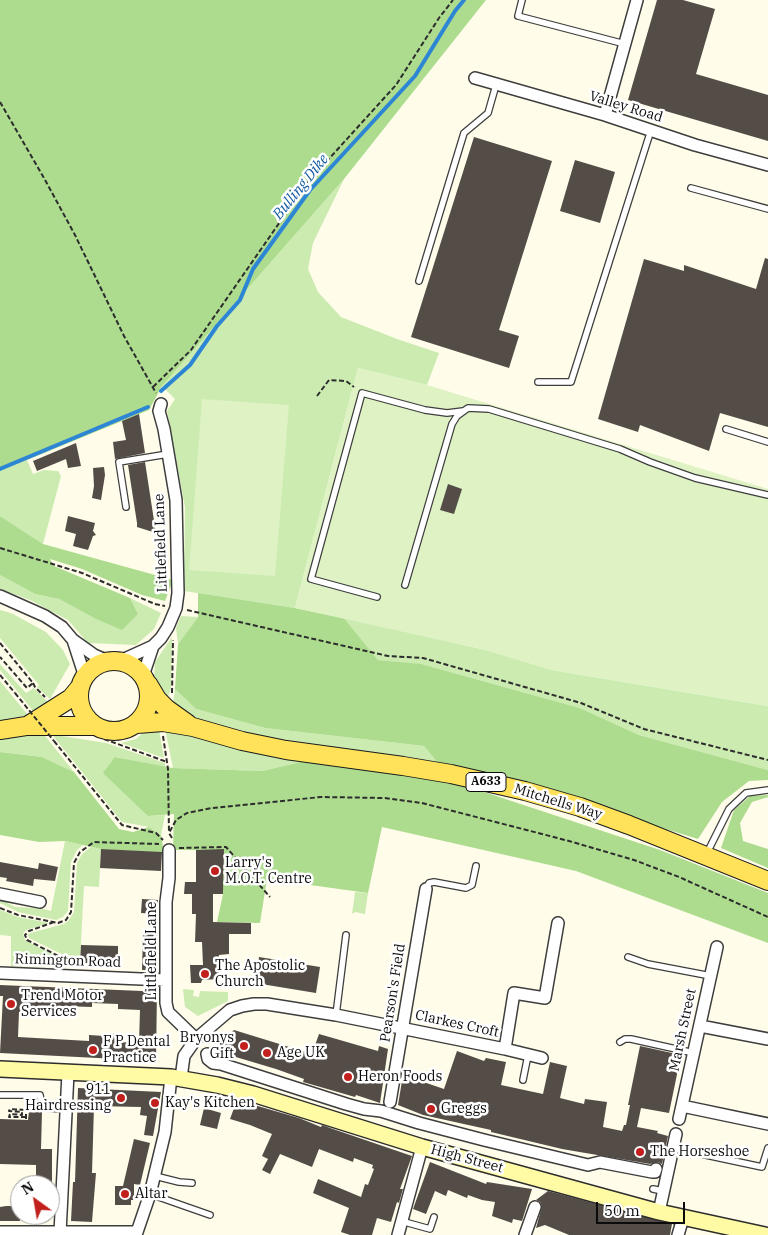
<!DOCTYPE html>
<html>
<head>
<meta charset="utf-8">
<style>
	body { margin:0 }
	#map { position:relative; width:768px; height:1235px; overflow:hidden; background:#fffce9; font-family:"IBM Plex Serif",serif }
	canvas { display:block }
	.north { position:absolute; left:10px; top:1175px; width:50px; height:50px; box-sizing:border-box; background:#fff; border:1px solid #9d9d9d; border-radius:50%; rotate:328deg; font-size:14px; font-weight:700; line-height:20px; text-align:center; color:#0b0b0b }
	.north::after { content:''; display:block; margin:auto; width:18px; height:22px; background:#c1201c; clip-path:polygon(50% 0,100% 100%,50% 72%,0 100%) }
	.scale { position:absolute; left:596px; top:1202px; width:89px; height:22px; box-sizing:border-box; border:2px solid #0b0b0b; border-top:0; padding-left:6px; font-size:15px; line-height:18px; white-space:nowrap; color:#0b0b0b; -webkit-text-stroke:4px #fff; paint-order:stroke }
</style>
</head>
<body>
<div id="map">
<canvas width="768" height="1235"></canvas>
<div class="north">N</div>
<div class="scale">50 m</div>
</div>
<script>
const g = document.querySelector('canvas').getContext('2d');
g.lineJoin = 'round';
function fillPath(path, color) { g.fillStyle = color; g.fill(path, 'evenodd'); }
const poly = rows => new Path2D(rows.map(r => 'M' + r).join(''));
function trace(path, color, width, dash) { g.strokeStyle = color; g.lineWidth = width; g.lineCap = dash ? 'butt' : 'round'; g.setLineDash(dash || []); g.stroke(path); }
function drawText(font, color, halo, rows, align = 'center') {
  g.font = font + ' "IBM Plex Serif",serif'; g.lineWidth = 5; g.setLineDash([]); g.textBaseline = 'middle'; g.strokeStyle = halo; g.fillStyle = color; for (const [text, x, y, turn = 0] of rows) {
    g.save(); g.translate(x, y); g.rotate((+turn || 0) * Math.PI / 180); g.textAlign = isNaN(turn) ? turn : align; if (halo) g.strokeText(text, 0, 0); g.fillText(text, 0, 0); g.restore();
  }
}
fillPath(poly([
	[344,179,313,243,308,269,318,292,341,317,397,339,439,353,427,385,358,368,295,608,184,591,185,507,167,411,175,399,162,386],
	[27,460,33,474,44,470,58,471,61,476,43,544,0,516,0,471],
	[0,575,35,594,59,599,94,618,138,614,130,598,161,613,154,629,136,645,88,643,68,620,30,600,0,589],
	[0,610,11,613,46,632,63,650,70,664,50,699,37,687,39,685,0,638],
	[181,616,198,617,178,644,176,628],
	[344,618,486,650,552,670,768,706,768,770,639,735,580,708,424,665,378,660],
	[172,637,171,688,168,697,162,690,154,677,155,662],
	[0,664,26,693,34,688,48,702,45,706,33,711,0,670],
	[0,681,28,715,0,721],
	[175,689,196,709,265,728,424,746,438,763,261,736,201,721,176,708,173,703],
	[165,729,239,749,305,761,262,771,173,768],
	[61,730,62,736,106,743,165,763,165,767,116,757,148,816,165,815,161,835,149,827,122,822,50,732],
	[159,730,164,758,121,743,136,739,143,733],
	[42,732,74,772,42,757,0,752,0,740],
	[65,841,83,845,77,850,71,862,68,911,63,917,56,920,18,912,0,903,0,899,15,907,39,908,51,911],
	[91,847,101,849,99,887,84,886,80,960,74,960,29,938,28,935,30,933,64,924,69,920,74,912,77,863,82,854],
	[355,892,368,893,365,914,355,912,352,914],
	[0,910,18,917,49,923,26,930,23,934,25,940,69,963,68,967,11,966,11,936,0,935],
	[183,989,194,990,193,996,199,997,200,991,228,992,228,1001,198,1016,185,1007]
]), '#cbebb1');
fillPath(poly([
	[0,0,486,0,344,179,162,386,149,410,0,471],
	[0,516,43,544,173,580,165,601,142,595,82,569,50,559,54,566,130,598,138,614,122,630,94,618,59,599,35,594,0,575],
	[198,593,295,608,344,618,378,660,421,664,580,708,639,735,768,770,768,780,749,781,722,802,698,839,484,773,438,763,424,746,265,728,196,709,175,689,178,644,198,617],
	[0,752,42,757,74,772,119,829,133,832,149,827,161,835,164,853,101,849,65,841,39,842,0,835],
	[115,757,173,768,262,771,305,761,457,783,660,850,768,893,768,943,576,871,382,827,368,893,267,879,260,923,217,922,223,894,224,850,173,850,174,814,148,816,103,773],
	[768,795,768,797,752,802,740,823,743,841,768,849,768,868,721,848,734,810,750,796]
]), '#addc8f');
fillPath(poly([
	[358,368,427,385,768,489,768,706,552,670,486,650,295,608],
	[202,399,289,405,275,576,189,570]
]), '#def2c3');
trace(poly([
	[161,391,190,365,217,326,240,300,253,269,310,190,415,76,455,11,464,0],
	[0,469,148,407]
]), '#2d86d4', 4);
fillPath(poly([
	[657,0,683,0,715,9,696,74,768,95,768,141,628,100],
	[474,137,552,161,499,330,519,336,509,368,411,337],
	[575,160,615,172,600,223,560,211],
	[765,258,768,259,768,427,720,413,709,451,640,425,638,432,598,419,644,259,684,271,684,265,756,289],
	[139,414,145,453,115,459,113,442,126,440,122,421],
	[76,443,81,466,68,468,66,459,37,471,33,461],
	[145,462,153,514,156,533,137,527,137,523,128,465],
	[104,467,105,475,101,500,92,498,94,486,93,468],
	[448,484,462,489,454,514,440,510],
	[68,516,95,523,93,531,96,535,93,536,88,550,73,546,76,534,65,531],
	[101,849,162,852,161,871,100,868],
	[224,849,223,894,213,894,213,922,251,923,251,934,229,934,229,954,219,955,219,979,202,980,201,983,191,983,190,965,203,965,202,942,195,942,196,914,192,914,192,894,184,894,185,882,196,882,196,850],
	[0,862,38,869,39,863,58,867,55,881,34,879,33,886,6,881,7,878,0,877],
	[142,899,158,900,157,914,141,913],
	[143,933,157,933,156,970,142,970],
	[81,945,118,946,118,964,80,963],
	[259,957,320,967,316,993,255,983],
	[0,985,142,991,157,990,156,1061,0,1053,3,996,0,996],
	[92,1003,118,1004,118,1009,140,1010,139,1043,117,1042,117,1034,105,1033,104,1036,89,1035,89,1041,18,1037,19,1012,24,1012,24,1009,62,1008,62,1006,92,1007],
	[234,1030,312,1054,319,1034,378,1051,379,1046,388,1049,380,1103,356,1095,355,1097,303,1082,304,1079,276,1069,219,1052,225,1037],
	[640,1046,681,1055,669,1113,641,1108,637,1127,658,1131,657,1133,668,1136,662,1164,658,1162,650,1164,562,1149,491,1132,491,1130,423,1115,398,1105,403,1075,444,1089,457,1051,484,1061,486,1058,506,1062,501,1085,543,1094,550,1062,567,1066,560,1098,584,1104,585,1099,607,1102,603,1127,622,1131,624,1125,626,1125,630,1105,628,1105],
	[78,1088,161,1092,153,1136,144,1135,147,1116,140,1115,141,1107,94,1106,92,1173,96,1173,92,1222,71,1221,73,1182,75,1182],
	[237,1100,299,1118,321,1127,322,1125,333,1129,412,1156,400,1189,403,1189,399,1203,397,1202,391,1222,377,1218,372,1235,350,1235,341,1232,349,1208,313,1193,318,1179,361,1197,365,1184,368,1185,374,1169,372,1168,373,1165,354,1158,353,1162,319,1149,312,1167,280,1154,270,1174,262,1170,268,1159,262,1156,272,1134,250,1125,230,1119],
	[204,1108,221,1113,217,1129,200,1125],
	[29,1111,42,1112,41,1149,52,1149,52,1185,36,1185,36,1165,0,1164,0,1119,28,1120],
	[134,1139,150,1143,140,1185,134,1184,134,1200,131,1200,131,1205,115,1205,115,1186,123,1186],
	[430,1162,486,1184,487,1182,532,1189,522,1221,513,1219,512,1223,492,1216,495,1202,482,1200,468,1195,467,1198,448,1190,446,1196,435,1191,426,1214,413,1209],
	[548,1191,672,1224,670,1235,569,1235,545,1225,536,1228,542,1206,540,1202,536,1200],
	[6,1206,20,1206,20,1221,0,1221,0,1207]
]), '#544d47');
const lane = poly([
	[522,0,518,16,625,44],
	[691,188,768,209],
	[419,281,464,133,488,113,496,85],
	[538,382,571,382,651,130],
	[726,429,768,442],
	[126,507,119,462,168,454],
	[405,585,452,424,457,416,468,408,489,409,620,449,650,462,695,478,768,495],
	[377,597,311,579,362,393,425,410,447,413,463,411],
	[707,853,729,809,746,793,768,790],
	[426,889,429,883,434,882,466,888,472,885,476,866],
	[628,957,648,964,711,976],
	[336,1015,346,935],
	[620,1042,625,1039,631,1039,694,1053],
	[523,1080,528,1055],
	[0,1095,40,1095,42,1104,46,1108,66,1109],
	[673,1148,762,1167,768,1148],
	[155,1176,179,1182,192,1183],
	[653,1189,663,1191],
	[150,1194,210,1215],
	[401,1221,430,1229,434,1217]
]);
const street = poly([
	[475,78,605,115,695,145,768,165],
	[605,115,637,0],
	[0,596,45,616,62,627,73,640,94,655,110,662],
	[73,640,85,677],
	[120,661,153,646,161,638,168,627,176,608,178,593,176,500,164,429,159,411,161,404],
	[143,676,153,646],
	[169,850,169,878,166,902,166,1003,168,1012,196,1039],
	[0,894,40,902],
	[0,973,165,980],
	[700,1026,768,1039],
	[207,1054,208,1059,213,1063,221,1064,346,1104,364,1109,381,1111,419,1123,484,1140,588,1165,600,1162,652,1172,655,1172,656,1169],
	[542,1058,505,1049,514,993,545,998,558,923],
	[181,1078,184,1056,196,1039,230,1010,242,1006,254,1004,267,1004,336,1015,505,1049],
	[390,1102,426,889],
	[682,1106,768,1124],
	[679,1119,717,947],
	[659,1212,676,1134],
	[0,1232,137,1232],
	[60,1233,68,1073],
	[136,1235,150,1194,165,1132,171,1077],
	[398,1235,422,1147],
	[525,1235,535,1207],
	[678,1235,683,1218]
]);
const secondary = poly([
	[0,1069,171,1077,217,1085,253,1094,422,1147,659,1212,765,1235]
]);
const primary = poly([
	'79 696a35 35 0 1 1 70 0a35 35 0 1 1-70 0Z',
	[148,684,157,699,167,709,188,724],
	[137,724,163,722,193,727,242,741,286,750,403,766,451,774,525,791,580,807,629,825,768,881],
	[27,726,71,698,80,687],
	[0,730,26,726,96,726]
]);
trace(lane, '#3e3e3e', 8);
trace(street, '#3e3e3e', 14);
trace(secondary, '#2d2d2d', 18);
trace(primary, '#1c1c1c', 20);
trace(poly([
	[0,102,44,178,75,235,124,336,156,393],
	[153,387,191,350,307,183,396,85,439,18,453,0],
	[317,396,329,380,346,381,354,387],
	[0,548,82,573,155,604,165,606],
	[187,610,388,656,423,658,581,703,644,729,768,760],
	[0,643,33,683,27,688,0,657],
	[0,675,15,693],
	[33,683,35,687,45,697],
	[172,693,173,640],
	[163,736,168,769,169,833],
	[104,739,167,762],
	[54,741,122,825,156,833,163,840],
	[172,838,169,833,176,820,187,813,212,808,321,797,385,798,422,803,569,841,634,860,679,877,768,917],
	[179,848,226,847,270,897],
	[0,908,18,915,58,923,66,920,71,912,74,863,80,852,94,842,159,844],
	[54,922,29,931,25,935,27,940,74,964],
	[26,1117,9,1117,10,1114,22,1115,22,1112,9,1111,10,1109,26,1110],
	[26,1119,26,1104]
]), '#2d2d2d', 2, [5, 2.5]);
trace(lane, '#fff', 5.5);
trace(street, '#fff', 11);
trace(secondary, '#fffba4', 15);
trace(primary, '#ffe259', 18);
trace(poly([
	[15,693,54,741]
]), '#2d2d2d', 2, [5, 2.5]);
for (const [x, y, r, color] of [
	[215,871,5,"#c1201c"],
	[205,974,5,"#c1201c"],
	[11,1004,5,"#c1201c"],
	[244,1046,5,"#c1201c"],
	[93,1050,5,"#c1201c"],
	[267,1053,5,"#c1201c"],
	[348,1077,5,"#c1201c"],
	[121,1098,5,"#c1201c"],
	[155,1103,5,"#c1201c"],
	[431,1109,5,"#c1201c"],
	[640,1152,5,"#c1201c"],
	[125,1194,5,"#c1201c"]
]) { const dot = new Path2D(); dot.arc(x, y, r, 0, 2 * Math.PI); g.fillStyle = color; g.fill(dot); trace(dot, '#fff', 2); }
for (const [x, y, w] of [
	[486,782,40]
]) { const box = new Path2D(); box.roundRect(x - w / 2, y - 9.5, w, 19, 4); g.fillStyle = '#fff'; g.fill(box); trace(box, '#0b0b0b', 1); }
drawText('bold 12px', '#0b0b0b', null, [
	["A633",486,782]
]);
drawText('14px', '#0b0b0b', '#fff', [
	["Valley Road",626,107,17],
	["Littlefield Lane",161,543,-92],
	["Mitchells Way",558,802,17],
	["Littlefield Lane",152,951,-90],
	["Rimington Road",68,961,2],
	["Pearson's Field",393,993,-81],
	["Clarkes Croft",457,1024,12],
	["Marsh Street",683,1030,-78],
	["High Street",467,1159,15]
]);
drawText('14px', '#0b0b0b', '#fff', [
	["Larry's",225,863],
	["M.O.T. Centre",225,879],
	["The Apostolic",215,966],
	["Church",215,982],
	["Trend Motor",21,996],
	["Services",21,1012],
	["Bryonys",234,1038,"right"],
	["Gift",234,1054,"right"],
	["F P Dental",103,1042],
	["Practice",103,1058],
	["Age UK",277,1053],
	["Heron Foods",358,1077],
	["911",111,1090,"right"],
	["Hairdressing",111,1106,"right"],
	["Kay's Kitchen",165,1103],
	["Greggs",441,1109],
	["The Horseshoe",650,1152],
	["Altar",135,1194]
], 'left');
drawText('italic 15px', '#0f58a2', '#fff', [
	["Bulling Dike",301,187,-51]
]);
</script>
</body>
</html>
